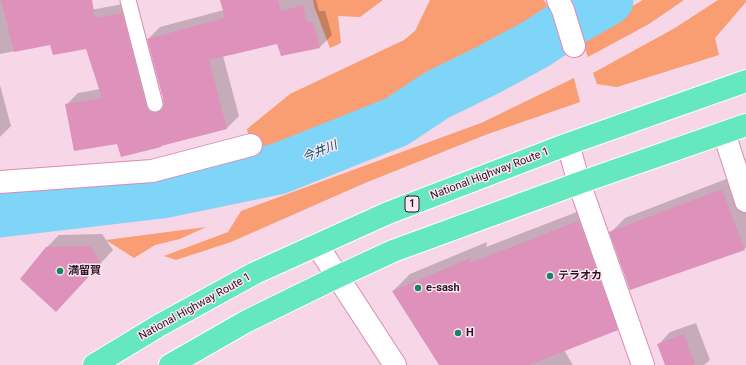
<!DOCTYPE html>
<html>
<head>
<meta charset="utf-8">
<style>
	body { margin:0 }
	canvas { display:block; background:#f7d6e7 }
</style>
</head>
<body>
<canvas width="746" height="365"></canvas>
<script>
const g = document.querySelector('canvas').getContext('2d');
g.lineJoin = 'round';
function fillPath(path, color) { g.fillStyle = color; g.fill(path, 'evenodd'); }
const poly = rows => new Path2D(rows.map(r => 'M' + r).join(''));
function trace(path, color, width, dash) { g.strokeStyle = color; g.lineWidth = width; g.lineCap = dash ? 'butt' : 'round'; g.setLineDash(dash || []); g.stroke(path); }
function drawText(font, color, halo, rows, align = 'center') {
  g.font = font + ' Roboto,"Noto Sans JP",sans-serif'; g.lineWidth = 3; g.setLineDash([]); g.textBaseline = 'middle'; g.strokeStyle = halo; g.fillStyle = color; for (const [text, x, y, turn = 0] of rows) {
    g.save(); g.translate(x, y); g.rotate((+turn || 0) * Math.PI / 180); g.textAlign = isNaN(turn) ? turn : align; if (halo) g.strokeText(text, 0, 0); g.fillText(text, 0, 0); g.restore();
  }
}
fillPath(poly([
	[313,0,383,0,360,17,338,16,341,43,330,48,314,6],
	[430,0,544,0,552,15,551,19,389,100,325,130,254,157,247,129,290,94,404,40,415,31],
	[643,0,684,0,649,24,588,57,580,36],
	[718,0,746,0,746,2,715,38,719,55,617,87,597,84,593,73,675,28],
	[574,78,580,102,485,135,365,183,231,242,176,260,164,256,228,232,241,211,481,123],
	[206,227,180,239,155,245,134,258,106,240]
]), '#f99e72');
fillPath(poly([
	[0,0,82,0,85,11,134,2,160,98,165,101,148,39,160,27,224,10,221,0,316,0,319,11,325,11,332,35,320,47,278,43,223,56,239,116,227,128,163,145,161,146,117,142,66,105,78,93,100,89,87,48,51,44,0,54],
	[0,85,11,126,0,137],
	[742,173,746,185,746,248,630,289,611,232,625,218],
	[595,205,634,313,617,330,564,350,573,365,440,365,393,291,410,274,487,242,486,247],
	[102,234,113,250,68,299,47,247,59,235],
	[696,323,710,360,704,365,666,365,659,344,670,332]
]), '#0003');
trace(poly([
	[0,212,162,193,278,169,396,122,437,95,488,70,536,44,568,23,608,0]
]), '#7fd5f7', 51);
fillPath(poly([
	[1,0,92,0,95,18,122,13,146,106,149,111,153,113,157,113,161,111,164,107,164,102,147,39,225,18,220,0,278,0,281,11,303,5,307,23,313,22,320,48,281,56,277,44,209,60,227,129,161,146,161,147,121,157,117,144,74,151,65,104,102,98,86,49,53,55,50,45,14,52],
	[722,189,745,250,630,290,609,232],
	[578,221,586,241,618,330,529,365,439,365,392,291,471,258,470,263],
	[90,246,101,263,56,312,20,279,46,247],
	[684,334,695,365,665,365,657,344]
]), '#de91bb');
const service = poly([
	[128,0,155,104]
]);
const minor = poly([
	[558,0,563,10,574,46],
	[724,133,746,201],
	[568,144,579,183,643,365],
	[0,182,152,171,251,145],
	[317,245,395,365]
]);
const trunk = poly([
	[94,365,160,325,255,273,388,213,568,144,746,81],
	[170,365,247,321,337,277,393,251,579,183,746,125]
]);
trace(service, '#d88bb6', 17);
trace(minor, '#d88bb6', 24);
trace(trunk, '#fff', 24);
trace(service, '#fff', 15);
trace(minor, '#fff', 22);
trace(trunk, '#66e8be', 22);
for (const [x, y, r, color] of [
	[60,271,4,"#168562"],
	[550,276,4,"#168562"],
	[418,288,4,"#168562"],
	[458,333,4,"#168562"]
]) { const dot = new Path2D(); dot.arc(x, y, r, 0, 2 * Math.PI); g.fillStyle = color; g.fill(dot); trace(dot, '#f9e8f1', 1.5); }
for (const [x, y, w] of [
	[412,204,14]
]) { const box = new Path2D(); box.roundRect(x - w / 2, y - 8, w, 16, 3); g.fillStyle = '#f9e8f1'; g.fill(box); trace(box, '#2e1122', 1); }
drawText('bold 10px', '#2e1122', null, [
	["1",412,204]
]);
drawText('11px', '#2e1122', '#f9e8f1', [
	["National Highway Route 1",490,174,-21],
	["National Highway Route 1",195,307,-29]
]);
drawText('bold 11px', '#2e1122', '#f9e8f1', [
	["満留賀",68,271],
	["テラオカ",558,276],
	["e-sash",426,288],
	["H",466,333]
], 'left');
drawText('italic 12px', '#055269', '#f9e8f1', [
	["今井川",320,152,-22]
]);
</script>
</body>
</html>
